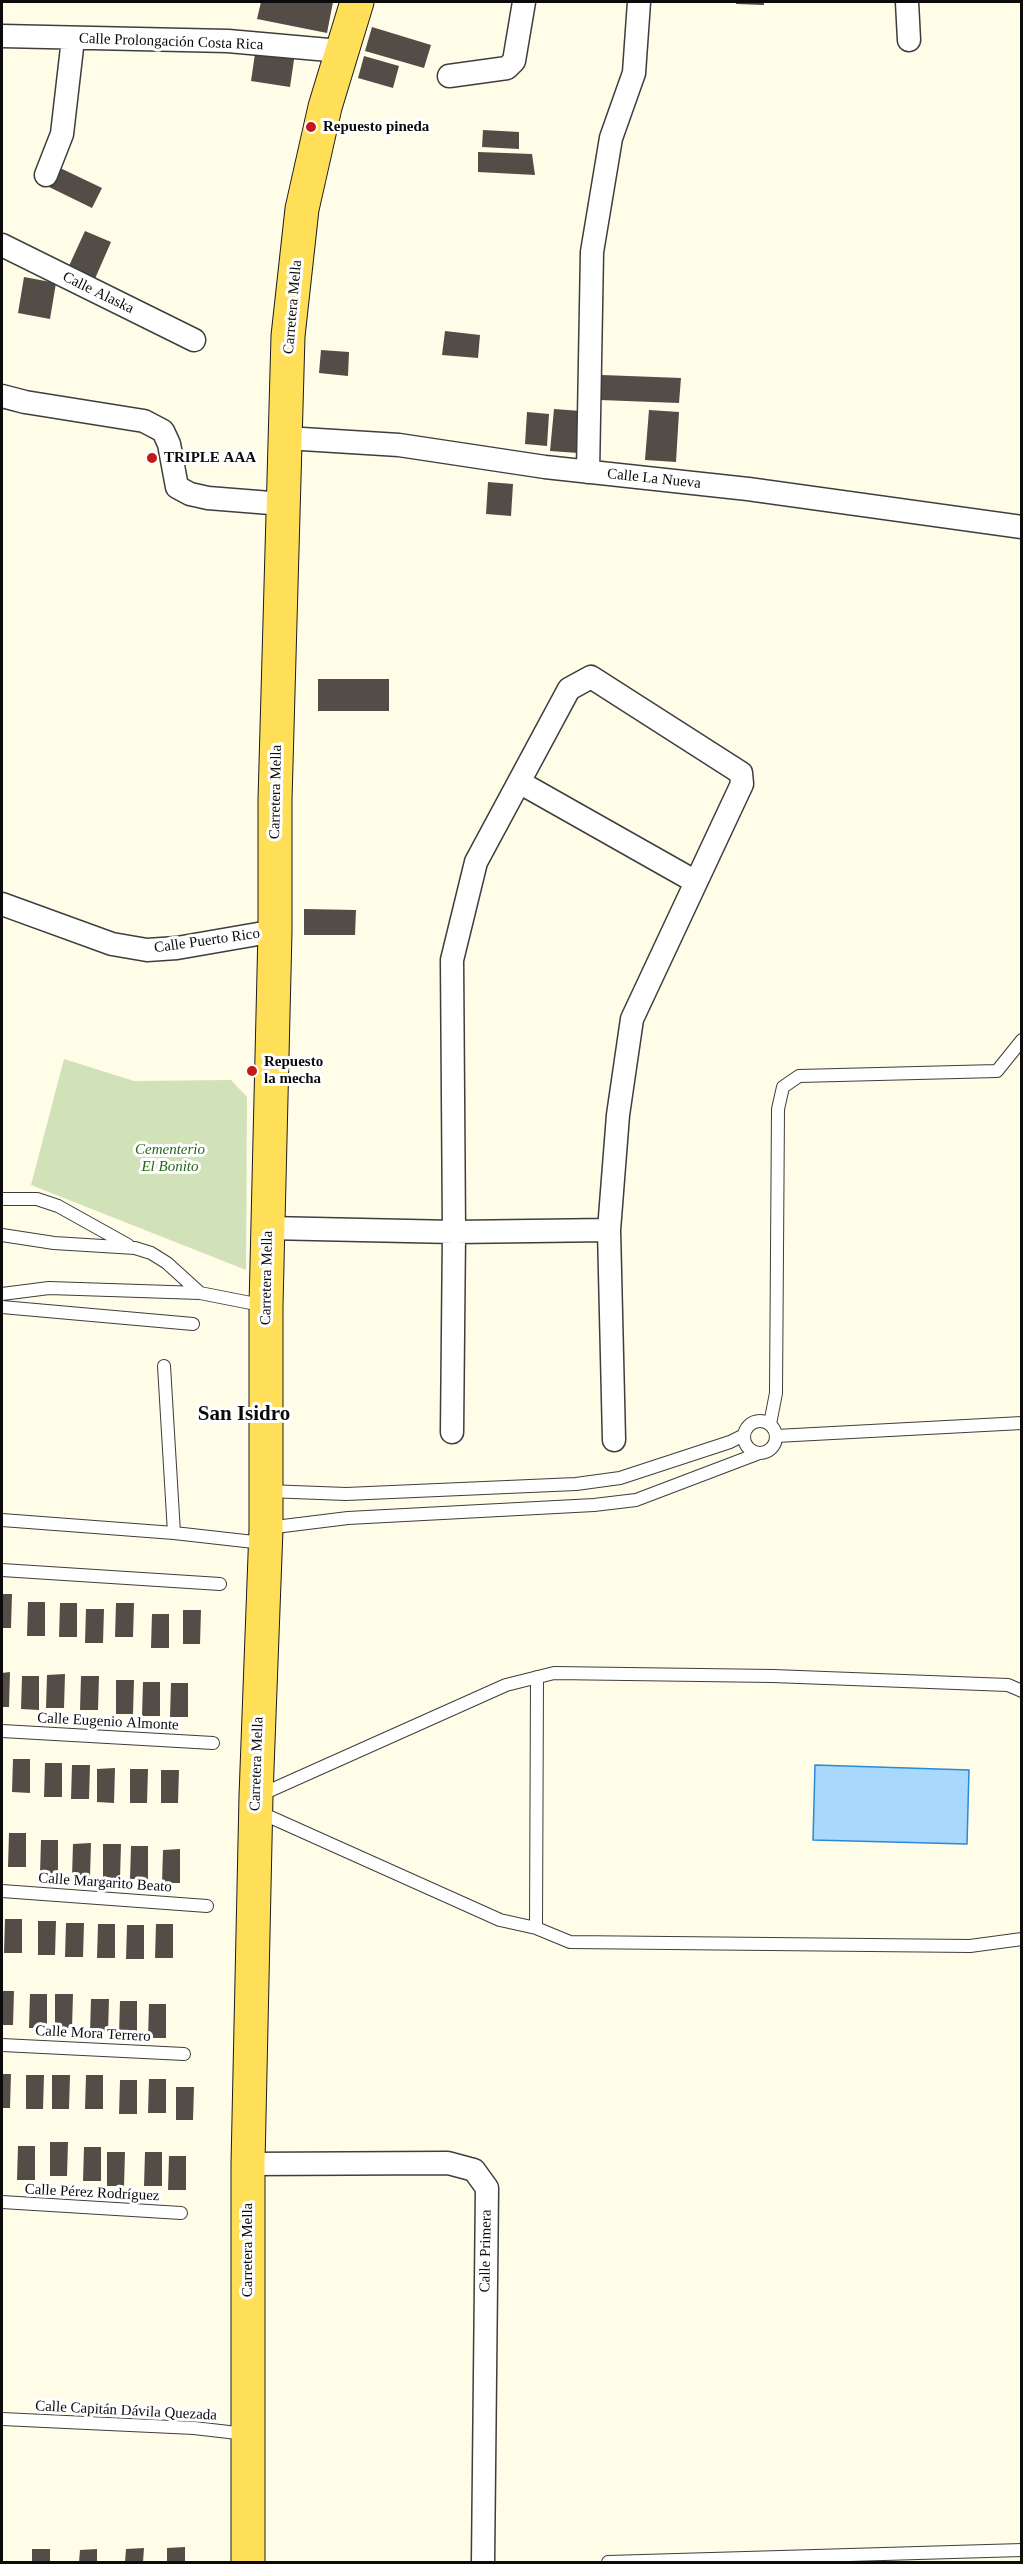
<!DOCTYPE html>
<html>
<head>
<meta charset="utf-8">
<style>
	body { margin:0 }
	#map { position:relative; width:1023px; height:2564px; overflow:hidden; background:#fffce8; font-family:Georgia,serif }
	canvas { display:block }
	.frame { position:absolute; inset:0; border:3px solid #0b0b0b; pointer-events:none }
</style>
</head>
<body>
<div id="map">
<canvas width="1023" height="2564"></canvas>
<div class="frame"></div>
</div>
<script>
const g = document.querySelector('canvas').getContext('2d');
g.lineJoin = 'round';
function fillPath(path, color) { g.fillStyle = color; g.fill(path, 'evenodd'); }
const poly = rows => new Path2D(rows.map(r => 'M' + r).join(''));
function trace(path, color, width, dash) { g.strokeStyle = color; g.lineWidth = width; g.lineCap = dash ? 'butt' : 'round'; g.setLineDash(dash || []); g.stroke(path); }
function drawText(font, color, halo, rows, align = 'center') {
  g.font = font + ' Georgia,serif'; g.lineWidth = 6; g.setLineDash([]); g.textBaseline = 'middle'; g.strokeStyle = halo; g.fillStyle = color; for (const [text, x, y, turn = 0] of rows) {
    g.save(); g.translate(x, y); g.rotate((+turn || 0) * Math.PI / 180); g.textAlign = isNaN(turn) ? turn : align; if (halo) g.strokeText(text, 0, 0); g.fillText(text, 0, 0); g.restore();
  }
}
fillPath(poly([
	[64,1059,134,1081,231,1080,247,1097,246,1270,31,1185]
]), '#d2e2b8');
const water = poly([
	[815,1765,969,1770,967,1844,813,1840,815,1765]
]);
fillPath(water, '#a8d8fb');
trace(water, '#298ad9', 1.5);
fillPath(poly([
	[261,2,333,2,327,33,257,19],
	[736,2,764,2,764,5,736,4],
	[372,27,431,45,424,68,365,51],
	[256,47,295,53,290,87,251,81],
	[364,56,399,66,393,88,358,78],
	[483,130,519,132,519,149,482,147],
	[478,152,532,154,535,175,478,172],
	[56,166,102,188,92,208,47,186],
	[85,231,111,242,94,281,68,268],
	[24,277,56,283,50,319,18,313],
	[445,331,480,335,478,358,442,355],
	[321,350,349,352,348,376,319,373],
	[602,375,681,378,679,403,600,400],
	[554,409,581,411,578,453,550,451],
	[649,410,679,412,676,462,645,460],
	[527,412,549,414,547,446,525,444],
	[488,482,513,484,511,516,486,514],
	[318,679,389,679,389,711,318,711],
	[304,909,356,910,355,935,304,935],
	[2,1594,12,1594,11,1628,2,1628],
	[28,1602,45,1602,45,1636,27,1636],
	[60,1603,77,1603,77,1637,59,1637],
	[116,1603,134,1603,133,1637,115,1637],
	[86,1609,104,1609,103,1643,85,1643],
	[183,1610,201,1610,200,1644,183,1644],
	[152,1614,169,1614,169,1648,151,1648],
	[10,1672,9,1707,2,1707,2,1673],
	[65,1674,64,1708,46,1708,47,1675],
	[22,1676,39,1676,39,1710,21,1709],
	[81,1676,99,1676,98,1710,80,1710],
	[116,1680,134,1680,133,1714,116,1714],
	[143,1682,160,1682,160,1716,142,1716],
	[171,1683,188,1683,188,1717,170,1717],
	[13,1759,30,1759,30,1793,12,1792],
	[45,1763,62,1763,62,1797,44,1797],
	[72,1765,90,1765,89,1799,71,1799],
	[115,1768,114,1803,97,1802,97,1769],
	[130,1769,148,1769,147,1803,130,1803],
	[161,1770,179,1770,178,1803,161,1803],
	[9,1833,26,1833,26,1867,8,1867],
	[41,1840,58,1840,58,1874,40,1874],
	[91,1843,90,1877,72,1877,73,1844],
	[103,1844,121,1844,120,1878,103,1878],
	[131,1846,148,1846,148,1879,130,1879],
	[180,1849,180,1883,162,1883,163,1850],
	[5,1919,22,1919,22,1953,4,1953],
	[38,1921,56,1921,55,1955,38,1955],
	[66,1923,84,1923,83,1957,65,1957],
	[98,1924,115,1924,115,1958,97,1958],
	[156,1924,173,1924,173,1958,155,1958],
	[127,1925,144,1925,144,1959,126,1959],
	[2,1991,14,1991,13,2025,2,2025],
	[30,1994,47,1994,47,2028,29,2028],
	[55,1994,73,1994,72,2028,55,2028],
	[91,1999,109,1999,108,2033,90,2033],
	[120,2001,137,2001,137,2035,119,2035],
	[149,2004,166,2004,166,2038,148,2038],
	[2,2074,11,2074,10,2108,2,2108],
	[26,2075,44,2075,43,2109,26,2109],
	[52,2075,70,2075,69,2109,52,2109],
	[86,2075,103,2075,103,2109,85,2109],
	[149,2079,166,2079,166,2113,148,2113],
	[120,2080,137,2080,137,2114,119,2114],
	[176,2087,194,2087,193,2120,176,2120],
	[50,2142,68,2142,67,2176,50,2176],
	[18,2146,35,2146,35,2180,17,2180],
	[84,2147,101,2147,101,2181,83,2181],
	[107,2152,125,2152,124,2186,107,2186],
	[145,2152,162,2152,162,2186,144,2186],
	[169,2156,186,2156,186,2190,168,2190],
	[185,2547,185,2562,167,2562,167,2548],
	[144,2548,143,2562,125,2562,126,2549],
	[32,2549,50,2549,50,2562,32,2562],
	[97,2549,97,2562,79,2562,80,2550]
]), '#544c46');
const service = poly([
	[2,1199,37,1199,58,1206,128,1245],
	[2,1235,54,1243,135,1248,151,1253,167,1263,200,1293],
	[2,1294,49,1288,200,1293,266,1306],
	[2,1307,193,1324],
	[164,1366,174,1533],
	'744 1437a16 16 0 1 1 32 0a16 16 0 1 1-32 0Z',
	[770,1424,776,1393,778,1109,783,1087,799,1076,997,1071,1022,1040],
	[776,1436,1022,1423],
	[267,1491,346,1494,576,1484,620,1478,730,1442,744,1435],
	[2,1520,174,1533,263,1543],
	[267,1528,348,1518,594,1505,636,1500,757,1454],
	[2,1570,220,1584],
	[2,1731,213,1743],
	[260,1795,506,1685,554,1673,773,1676,1008,1685,1022,1691],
	[259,1812,500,1920,536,1928,570,1942,970,1946,1022,1939],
	[2,1891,207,1906],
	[536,1928,537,1677],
	[2,2045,184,2054],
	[2,2202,181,2213],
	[2,2419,194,2428,246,2434],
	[608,2562,1022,2550]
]);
const minor = poly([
	[907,2,909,40],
	[2,36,228,41,340,51],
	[449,76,507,68,514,61,524,2],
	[46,175,62,134,73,39],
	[2,245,194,340],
	[2,396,25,402,144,421,163,431,169,444,177,487,190,494,208,498,283,504],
	[286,438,399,445,545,467,748,489,1022,527],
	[588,472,592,252,611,138,634,73,639,2],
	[519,782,696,882],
	[2,904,112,944,147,950,177,948,275,931],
	[268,1228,454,1232,609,1230],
	[452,1432,454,1232,452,960,476,862,569,689,591,677,741,773,742,784,632,1019,618,1115,609,1230,614,1440],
	[248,2164,448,2163,474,2170,487,2188,483,2562]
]);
const primary = poly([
	[248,2562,248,2164,256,1796,266,1529,266,1306,275,931,275,800,288,336,302,209,325,107,357,2]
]);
trace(service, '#3e3e3e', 14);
trace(minor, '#3e3e3e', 25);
trace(primary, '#1c1c1c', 35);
trace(service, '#fff', 12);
trace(minor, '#fff', 22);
trace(primary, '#ffdf58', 33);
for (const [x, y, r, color] of [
	[311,127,6,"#c51818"],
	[152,458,6,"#c51818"],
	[252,1071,6,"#c51818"]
]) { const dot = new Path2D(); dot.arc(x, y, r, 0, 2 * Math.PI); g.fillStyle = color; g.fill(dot); trace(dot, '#fff', 2); }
drawText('15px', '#0b0b0b', '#fff', [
	["Calle Prolongación Costa Rica",171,42,2],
	["Calle Alaska",98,293,26],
	["Carretera Mella",293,307,-85],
	["Calle La Nueva",654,479,6],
	["Carretera Mella",276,792,-89],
	["Calle Puerto Rico",207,941,-8],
	["Carretera Mella",267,1278,-89],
	["Calle Eugenio Almonte",108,1722,3],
	["Carretera Mella",257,1764,-88],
	["Calle Margarito Beato",105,1883,4],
	["Calle Mora Terrero",93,2034,3],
	["Calle Pérez Rodríguez",92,2193,3],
	["Carretera Mella",248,2250,-90],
	["Calle Primera",486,2251,-89],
	["Calle Capitán Dávila Quezada",126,2411,3]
]);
drawText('bold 15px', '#0b0b0b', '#fff', [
	["Repuesto pineda",323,127],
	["TRIPLE AAA",164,458],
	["Repuesto",264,1062],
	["la mecha",264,1079]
], 'left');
drawText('italic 15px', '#236717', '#fff', [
	["Cementerio",170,1150],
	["El Bonito",170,1167]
]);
drawText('bold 21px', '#0b0b0b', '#fff', [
	["San Isidro",244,1415]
]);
</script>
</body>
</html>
